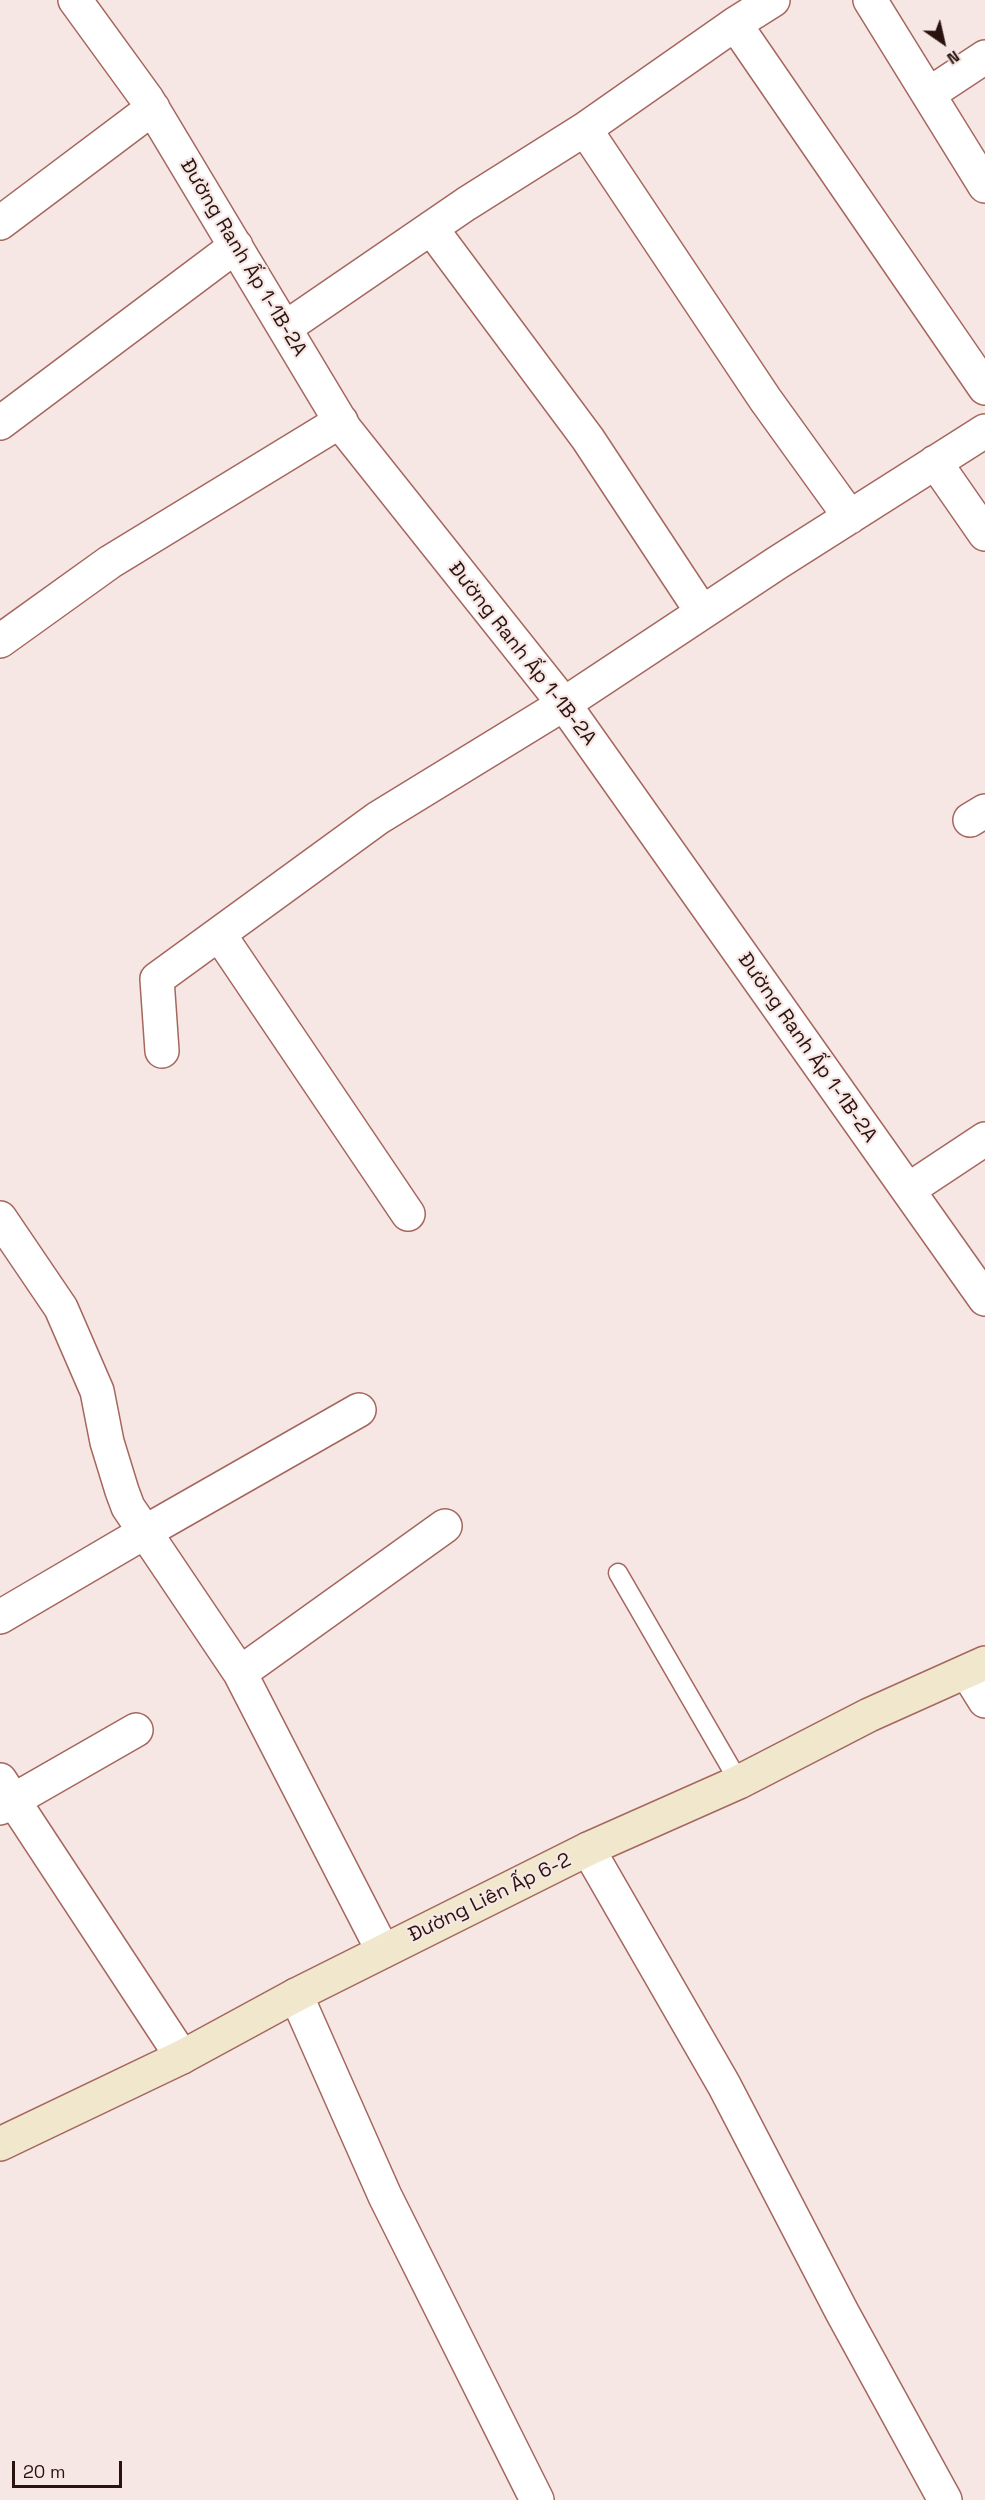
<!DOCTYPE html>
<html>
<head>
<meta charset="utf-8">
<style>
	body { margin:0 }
	#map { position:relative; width:985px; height:2500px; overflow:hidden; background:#f6e7e5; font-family:"Space Grotesk",sans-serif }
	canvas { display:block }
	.north { position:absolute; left:913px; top:12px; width:60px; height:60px; -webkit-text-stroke:4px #f6e7e5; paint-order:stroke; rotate:146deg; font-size:16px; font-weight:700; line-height:24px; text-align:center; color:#2a120e }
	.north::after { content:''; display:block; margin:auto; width:21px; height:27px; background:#2a120e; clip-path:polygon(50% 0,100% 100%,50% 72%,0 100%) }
	.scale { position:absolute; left:12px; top:2461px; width:110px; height:27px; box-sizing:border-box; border:3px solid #2a120e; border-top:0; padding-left:8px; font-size:18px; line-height:21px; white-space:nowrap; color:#2a120e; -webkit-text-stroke:4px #f6e7e5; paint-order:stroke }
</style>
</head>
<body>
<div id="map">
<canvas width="985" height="2500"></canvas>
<div class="north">N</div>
<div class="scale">20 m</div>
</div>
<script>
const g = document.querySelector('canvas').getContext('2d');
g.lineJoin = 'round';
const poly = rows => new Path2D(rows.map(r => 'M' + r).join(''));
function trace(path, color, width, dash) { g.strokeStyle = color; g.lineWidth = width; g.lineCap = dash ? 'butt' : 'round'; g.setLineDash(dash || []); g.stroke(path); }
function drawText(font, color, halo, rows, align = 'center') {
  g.font = font + ' "Space Grotesk",sans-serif'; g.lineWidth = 4.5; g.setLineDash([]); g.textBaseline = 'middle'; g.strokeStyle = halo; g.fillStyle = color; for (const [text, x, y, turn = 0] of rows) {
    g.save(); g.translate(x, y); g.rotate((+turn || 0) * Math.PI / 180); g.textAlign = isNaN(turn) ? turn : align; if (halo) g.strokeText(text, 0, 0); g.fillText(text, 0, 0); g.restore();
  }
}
const lane = poly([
	[618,1573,739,1782]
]);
const street = poly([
	[75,0,147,99,345,429,564,704,985,1299],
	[870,0,985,186],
	[735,24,773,0],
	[929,94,985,57],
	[585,129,765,399,850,517],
	[0,223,153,108],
	[431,228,588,439,702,612],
	[285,328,466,204,585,129,735,24,985,388],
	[0,423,236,246],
	[935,462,985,534],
	[0,641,110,562,341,421],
	[970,820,985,811],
	[219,934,408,1214],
	[162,1051,157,979,378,818,564,704,777,563,985,431],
	[908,1190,985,1139],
	[0,1218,61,1308,97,1391,107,1442,122,1491,128,1507,145,1532,0,1617],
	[359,1410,145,1532,240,1673,383,1951],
	[967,1672,985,1701],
	[240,1673,445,1526],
	[0,1780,182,2057],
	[0,1808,136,1730],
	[588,1849,724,2085,842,2312,945,2500],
	[296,1995,385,2196,537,2500]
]);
const secondary = poly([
	[0,2144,182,2057,296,1995,588,1849,739,1782,869,1715,985,1663]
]);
trace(lane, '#a5675d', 21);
trace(street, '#a5675d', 36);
trace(secondary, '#a5675d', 36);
trace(lane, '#fff', 18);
trace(street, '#fff', 33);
trace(secondary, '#f0e7cc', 33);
drawText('20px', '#2a120e', '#f6e7e5', [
	["Đường Ranh Ấp 1-1B-2A",243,258,59],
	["Đường Ranh Ấp 1-1B-2A",522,654,52],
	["Đường Ranh Ấp 1-1B-2A",807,1048,55],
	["Đường Liên Ấp 6-2",490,1898,-26]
]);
</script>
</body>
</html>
